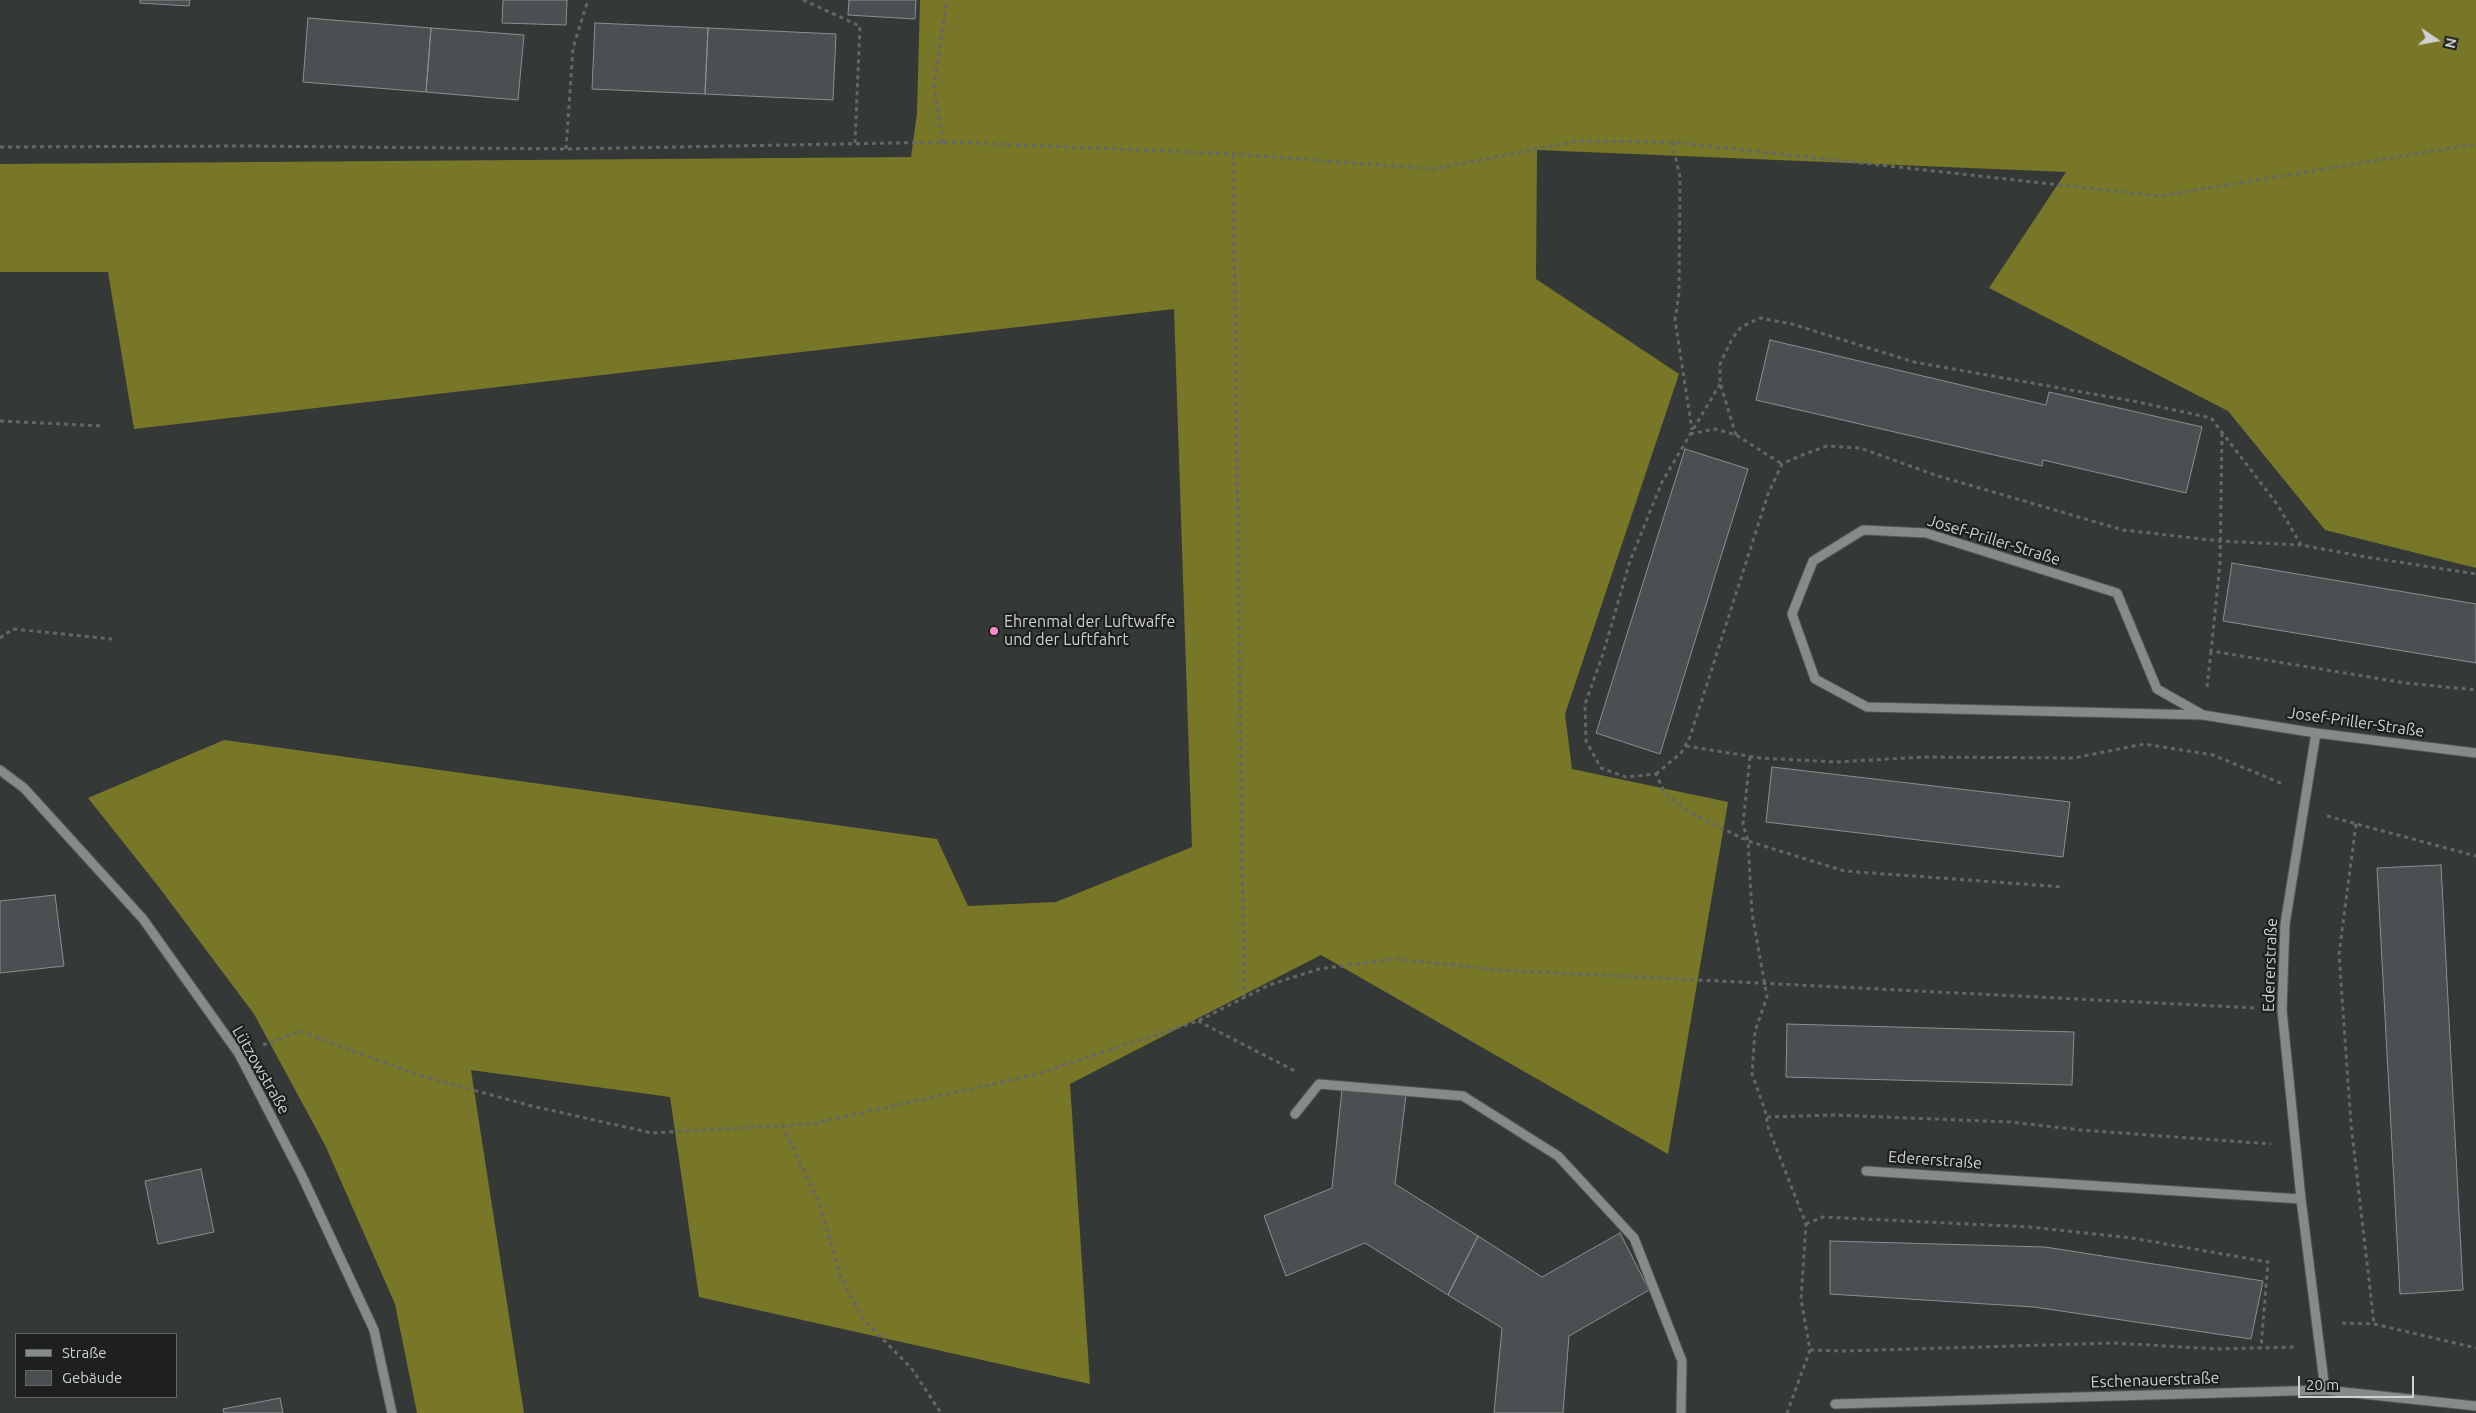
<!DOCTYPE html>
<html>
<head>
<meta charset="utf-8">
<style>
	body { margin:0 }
	#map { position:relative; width:2476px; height:1413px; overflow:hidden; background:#343937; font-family:Ubuntu,sans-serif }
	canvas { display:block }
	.legend { position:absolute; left:15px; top:1333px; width:162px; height:65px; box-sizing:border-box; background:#1d201f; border:1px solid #646766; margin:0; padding:6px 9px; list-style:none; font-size:15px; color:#ced2d1 }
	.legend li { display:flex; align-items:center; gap:10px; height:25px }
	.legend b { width:25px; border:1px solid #646766 }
	.north { position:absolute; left:2411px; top:15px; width:50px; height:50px; -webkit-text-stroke:4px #1d201f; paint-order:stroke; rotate:102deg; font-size:14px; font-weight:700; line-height:20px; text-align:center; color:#ced2d1 }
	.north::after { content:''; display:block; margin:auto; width:18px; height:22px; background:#ced2d1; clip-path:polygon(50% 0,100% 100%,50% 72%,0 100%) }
	.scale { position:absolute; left:2298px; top:1376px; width:116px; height:22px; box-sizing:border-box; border:2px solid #ced2d1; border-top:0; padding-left:6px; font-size:15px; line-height:18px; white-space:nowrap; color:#ced2d1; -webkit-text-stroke:4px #1d201f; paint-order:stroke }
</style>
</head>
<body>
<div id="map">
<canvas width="2476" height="1413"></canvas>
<ul class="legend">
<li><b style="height:6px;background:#848b89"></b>Straße</li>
<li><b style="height:14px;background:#4a5051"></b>Gebäude</li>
</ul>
<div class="north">N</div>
<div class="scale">20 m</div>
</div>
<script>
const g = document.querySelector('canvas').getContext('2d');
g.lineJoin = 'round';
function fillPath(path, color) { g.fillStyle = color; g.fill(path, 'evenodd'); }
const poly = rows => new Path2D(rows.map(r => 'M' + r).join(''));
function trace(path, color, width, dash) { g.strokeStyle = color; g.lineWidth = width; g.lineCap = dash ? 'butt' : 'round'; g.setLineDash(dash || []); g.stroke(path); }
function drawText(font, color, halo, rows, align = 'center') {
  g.font = font + ' Ubuntu,sans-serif'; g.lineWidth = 4.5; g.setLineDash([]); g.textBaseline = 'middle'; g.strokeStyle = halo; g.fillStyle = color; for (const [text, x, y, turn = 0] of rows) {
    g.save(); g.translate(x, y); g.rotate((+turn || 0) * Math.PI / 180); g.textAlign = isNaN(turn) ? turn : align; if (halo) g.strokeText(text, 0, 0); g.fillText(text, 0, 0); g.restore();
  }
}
fillPath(poly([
	[920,0,2476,0,2476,568,2325,530,2228,411,1989,288,2066,172,1537,150,1536,279,1679,374,1565,714,1572,769,1728,802,1668,1154,1321,955,1070,1084,1090,1384,699,1297,670,1097,471,1070,524,1413,417,1413,395,1304,325,1145,254,1014,158,886,88,798,224,740,937,839,968,906,1056,902,1192,847,1174,309,134,429,108,272,0,272,0,164,911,157,917,113]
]), '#787627');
const building = poly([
	[140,0,190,0,189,6,140,3,140,0],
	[503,0,567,0,566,25,502,23,503,0],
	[849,0,916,0,915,19,848,15,849,0],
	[308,18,431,28,426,92,303,82,308,18],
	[595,23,708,28,705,94,592,89,595,23],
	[431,28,524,35,518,100,426,92,431,28],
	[708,28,836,34,833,100,705,94,708,28],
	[1770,340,2046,405,2049,392,2202,427,2186,493,2043,460,2042,466,1756,400,1770,340],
	[1685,449,1748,469,1660,754,1596,733,1685,449],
	[2232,563,2476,604,2476,663,2223,621,2232,563],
	[1772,767,2070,802,2063,857,1766,822,1772,767],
	[2441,865,2463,1290,2400,1294,2377,868,2441,865],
	[55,895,64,966,0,973,0,901,55,895],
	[1787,1024,2074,1032,2072,1085,1786,1077,1787,1024],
	[1342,1089,1406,1095,1395,1184,1478,1236,1448,1295,1365,1243,1286,1276,1264,1216,1332,1188,1342,1089],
	[201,1169,214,1232,158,1244,145,1181,201,1169],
	[1620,1233,1649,1290,1569,1336,1563,1413,1494,1413,1502,1328,1448,1295,1478,1236,1542,1277,1620,1233],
	[1830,1241,2045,1247,2263,1281,2251,1339,2034,1307,1830,1294,1830,1241],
	[280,1398,283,1413,224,1413,223,1409,280,1398]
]);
fillPath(building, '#4a5051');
trace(building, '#899091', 1);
const minor = poly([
	[2203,715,2157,689,2117,593,1926,533,1863,530,1813,561,1792,614,1815,679,1867,707,2203,715,2316,733,2476,753],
	[2316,733,2285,924,2282,1010,2301,1199,2325,1390],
	[0,770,24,788,143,919,239,1054,302,1176,374,1330,392,1413],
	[1295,1114,1319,1084,1463,1096,1558,1156,1634,1238,1682,1361,1681,1413],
	[1866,1171,2301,1199],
	[1835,1404,2325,1390,2476,1406]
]);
trace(minor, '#515554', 11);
trace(poly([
	[803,0,860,26,855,143],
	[1672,142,1680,177,1679,293,1675,320,1692,430],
	[943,143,934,86,947,0],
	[0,147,248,146,566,149,949,142,1233,154,1434,169,1578,141,1672,142,2160,196,2476,144],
	[566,149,573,48,588,0],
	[1233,154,1244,998],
	[1720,384,1662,482,1630,561,1603,654,1585,704,1586,741,1601,768,1626,777,1656,774,1665,793,1689,812,1748,841,1844,871,2064,887],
	[0,421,103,426],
	[2222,433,2220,564,2211,651,2406,683,2476,690],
	[1690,434,1715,429,1736,435,1782,464],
	[1736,435,1720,383,1720,364,1732,339,1741,327,1760,318,1792,324,1914,362,2138,402,2211,418,2277,504,2301,545,2366,557,2476,574],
	[0,638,13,629,112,639],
	[2207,687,2211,651],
	[1686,746,1760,758,1836,762,1924,757,2074,758,2144,744,2213,755,2283,784],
	[1750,757,1743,824,1748,841,1752,913,1767,997,1755,1031,1752,1074,1765,1110,1768,1127,1806,1224,1801,1299,1810,1350,1787,1413],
	[1656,774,1681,753,1690,737,1768,494,1782,464,1802,455,1827,446,1860,448,1935,475,2123,530,2220,541,2300,545],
	[2327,816,2476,856],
	[2356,824,2339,954,2351,1124,2374,1324],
	[1198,1021,1297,1072],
	[263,1045,300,1031,418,1075,532,1106,652,1133,811,1124,1034,1075,1198,1021,1269,985,1319,969,1395,959,1500,970,2256,1008],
	[1767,1117,1834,1115,2010,1122,2081,1130,2271,1144],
	[782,1125,819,1202,841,1278,863,1319,912,1369,941,1413],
	[1806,1224,1823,1217,2030,1227,2132,1238,2268,1262,2261,1348],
	[2342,1323,2374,1324,2476,1348],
	[1810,1350,1844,1351,2114,1343,2217,1349,2294,1347]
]), '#636866', 3, [4, 4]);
trace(minor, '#848b89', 9);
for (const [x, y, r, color] of [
	[994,631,5,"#fa8fc7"]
]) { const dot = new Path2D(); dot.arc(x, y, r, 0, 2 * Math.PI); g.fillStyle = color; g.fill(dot); trace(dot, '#1d201f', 2); }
drawText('16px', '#ced2d1', '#1d201f', [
	["Josef-Priller-Straße",1994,540,17],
	["Josef-Priller-Straße",2356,722,8],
	["Edererstraße",2270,965,-88],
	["Lützowstraße",261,1070,60],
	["Edererstraße",1935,1160,4],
	["Eschenauerstraße",2155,1380,-2]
]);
drawText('16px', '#ced2d1', '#1d201f', [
	["Ehrenmal der Luftwaffe",1004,622],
	["und der Luftfahrt",1004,640]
], 'left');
</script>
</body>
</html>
